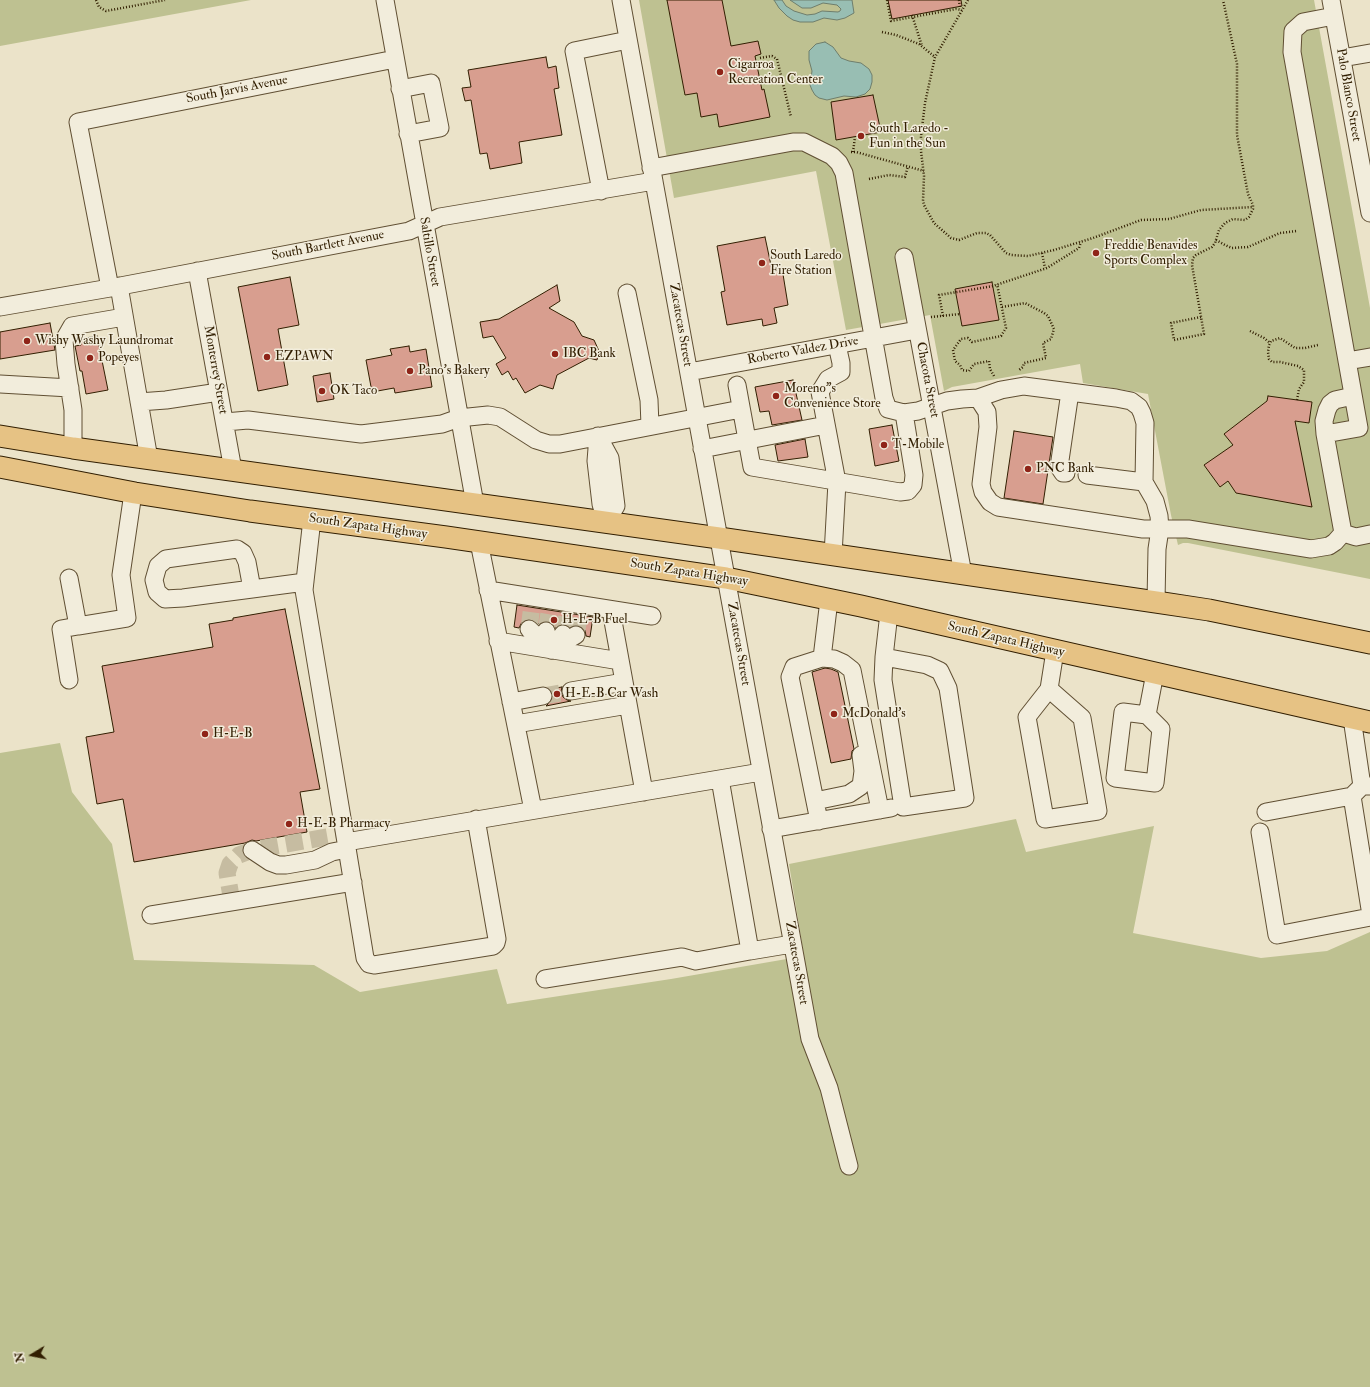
<!DOCTYPE html>
<html>
<head>
<meta charset="utf-8">
<style>
	body { margin:0 }
	#map { position:relative; width:1370px; height:1387px; overflow:hidden; background:#ebe3c9; font-family:"IM FELL Double Pica",serif }
	canvas { display:block }
	.north { position:absolute; left:12px; top:1335px; width:40px; height:40px; -webkit-text-stroke:3px #f2eddc; paint-order:stroke; rotate:260deg; font-size:11px; font-weight:700; line-height:16px; text-align:center; color:#311e01 }
	.north::after { content:''; display:block; margin:auto; width:14px; height:18px; background:#311e01; clip-path:polygon(50% 0,100% 100%,50% 72%,0 100%) }
</style>
</head>
<body>
<div id="map">
<canvas width="1370" height="1387"></canvas>
<div class="north">N</div>
</div>
<script>
const g = document.querySelector('canvas').getContext('2d');
g.lineJoin = 'round';
function fillPath(path, color) { g.fillStyle = color; g.fill(path, 'evenodd'); }
const poly = rows => new Path2D(rows.map(r => 'M' + r).join(''));
function trace(path, color, width, dash) { g.strokeStyle = color; g.lineWidth = width; g.lineCap = dash ? 'butt' : 'round'; g.setLineDash(dash || []); g.stroke(path); }
function drawText(font, color, halo, rows, align = 'center') {
  g.font = font + ' "IM FELL Double Pica",serif'; g.lineWidth = 3; g.setLineDash([]); g.textBaseline = 'middle'; g.strokeStyle = halo; g.fillStyle = color; for (const [text, x, y, turn = 0] of rows) {
    g.save(); g.translate(x, y); g.rotate((+turn || 0) * Math.PI / 180); g.textAlign = isNaN(turn) ? turn : align; if (halo) g.strokeText(text, 0, 0); g.fillText(text, 0, 0); g.restore();
  }
}
fillPath(poly([
	[0,0,251,0,0,46],
	[639,0,1314,0,1370,308,1370,579,1188,543,1183,543,1178,545,1171,515,1148,394,1083,383,1080,364,952,387,944,391,930,315,846,330,816,171,674,198],
	[60,743,72,792,112,844,134,960,314,965,360,992,497,969,507,1004,671,979,804,956,789,864,1016,819,1026,852,1154,826,1133,933,1261,958,1327,951,1370,932,1370,1387,0,1387,0,753]
]), '#bec191');
const water = poly([
	[774,0,782,0,786,6,794,11,807,15,815,14,822,11,838,12,840,11,841,9,837,5,823,3,811,8,802,8,790,0,852,0,854,13,845,18,837,20,824,18,813,22,800,22,793,20,787,16,779,8,774,0],
	[825,42,833,47,841,58,849,61,861,63,869,69,872,75,872,82,870,89,865,94,856,97,844,96,827,100,819,98,815,95,812,90,810,85,812,71,809,60,809,51,816,44,825,42]
]);
fillPath(water, '#98beb3');
trace(water, '#6f7e6c', 1);
const building = poly([
	[667,0,722,0,731,46,758,41,761,54,755,56,762,90,764,89,770,117,719,127,717,114,701,117,697,93,685,95,667,0],
	[888,0,961,0,962,6,892,19,888,0],
	[546,57,548,68,556,66,559,88,554,89,562,135,519,142,522,163,490,169,487,153,480,154,471,100,465,101,462,88,471,87,468,70,546,57],
	[873,95,881,132,836,140,831,102,873,95],
	[765,237,772,270,782,268,788,305,774,308,777,323,763,326,762,319,727,325,721,292,725,291,717,246,765,237],
	[290,277,299,325,278,329,288,385,258,391,238,287,290,277],
	[992,282,999,320,962,326,955,289,992,282],
	[557,285,560,301,549,308,574,322,582,336,594,340,599,351,597,360,589,358,557,375,553,389,540,385,525,393,516,378,513,380,508,371,502,375,496,364,506,358,493,336,483,338,480,322,499,319,557,285],
	[50,323,55,350,0,359,0,332,50,323],
	[97,336,108,390,86,394,82,371,80,371,75,346,81,345,80,339,97,336],
	[409,346,410,352,426,349,432,387,395,393,394,388,372,392,366,360,392,355,390,349,409,346],
	[330,373,334,399,317,402,313,376,330,373],
	[793,380,802,420,772,425,769,411,760,412,755,387,793,380],
	[1268,396,1312,402,1309,423,1295,421,1312,507,1236,493,1228,481,1220,487,1204,465,1233,445,1224,434,1267,401,1268,396],
	[892,425,899,461,875,466,869,429,892,425],
	[1014,431,1053,437,1043,504,1004,498,1014,431],
	[805,439,808,457,778,461,775,445,805,439],
	[517,605,593,617,590,637,586,636,585,630,580,626,575,625,570,627,564,624,559,625,555,628,553,624,548,621,543,621,539,624,532,619,527,619,522,622,519,628,514,627,517,605],
	[285,609,320,789,300,792,307,832,256,841,252,840,245,843,134,862,123,799,97,804,86,737,114,732,102,666,213,647,209,624,233,620,233,618,285,609],
	[825,668,831,669,838,672,854,749,852,751,851,759,831,763,812,672,825,668],
	[562,687,561,692,563,697,567,700,571,701,546,706,553,699,553,694,550,689,562,687]
]);
fillPath(building, '#d89e8f');
trace(building, '#311e01', 1);
trace(poly([
	[529,629,532,605],
	[546,631,550,607],
	[563,634,568,610],
	[576,635,580,612],
	[543,696,571,691],
	[232,902,227,873,230,864,239,855,252,850,344,834]
]), '#c6bca1', 17, [17, 8]);
const minor = poly([
	[385,0,475,504],
	[621,0,810,1039,829,1088,849,1166],
	[1331,0,1370,213],
	[1334,16,1303,22,1293,31,1292,52,1359,428,1325,434,1343,533,1356,537,1370,534],
	[1342,58,1370,53],
	[400,89,431,83,440,128,408,134],
	[651,168,793,142,804,142,832,156,839,163,844,173,884,398,888,409,904,413,914,475,913,485,908,491,900,492,752,467,737,385],
	[601,191,574,51,628,40],
	[904,257,963,574],
	[197,271,233,470],
	[119,286,149,459],
	[110,288,78,122,395,59],
	[627,293,649,400,650,426],
	[0,307,110,288,409,231,440,217,654,181],
	[1347,361,1370,357],
	[689,372,917,330],
	[0,384,70,388],
	[978,398,1001,390,1024,386,1116,398,1131,401,1139,407,1142,413,1145,423,1144,482,1155,501,1159,516,1160,529,1157,549,1156,602],
	[139,402,166,400,219,392],
	[904,413,918,411,947,401,962,399,978,398,987,412,988,427,981,484,983,492,990,502,998,507,1143,529,1188,529,1311,549,1329,546,1335,542,1343,533],
	[225,422,248,420,361,434,442,424,459,418,488,415,500,417,536,440,549,444,560,444,741,409],
	[1325,434,1324,421,1327,410,1330,404,1335,400,1353,396],
	[598,436,610,458,616,506,606,522,601,504,596,461,598,436],
	[73,448,73,410,66,364,64,340,72,326,124,317],
	[702,449,826,425],
	[1066,473,1063,473,1059,467,1070,392],
	[1087,475,1144,482],
	[312,519,304,590,346,842,761,772],
	[479,542,533,810],
	[833,555,837,482,820,392,828,379,841,372,841,363,837,345],
	[69,578,78,626,127,618,121,575,133,493],
	[252,589,247,562,243,553,237,549,166,559,158,566,154,580,157,592,165,599,183,598,252,589,305,582],
	[488,590,652,616],
	[611,610,644,792],
	[529,629,551,650,546,631],
	[563,634,551,650,576,635],
	[498,641,620,661],
	[884,657,927,665,940,671,948,688,965,798,903,807,883,680,884,657,889,613],
	[822,658,829,600],
	[69,680,61,629,78,626],
	[1049,689,1082,718,1098,811,1045,819,1027,717,1049,689,1055,651],
	[571,691,624,682],
	[511,702,543,696],
	[1123,712,1147,715,1161,729,1155,783,1115,778,1123,712],
	[1147,715,1155,673],
	[1352,718,1362,786],
	[516,724,628,705],
	[720,779,750,951,792,944],
	[1370,786,1362,786,1352,796,1370,909],
	[815,801,849,794,861,786,863,771,861,755],
	[1266,812,1352,796],
	[819,821,790,677,794,667,822,658,834,659,843,663,852,670,880,810],
	[771,829,891,808],
	[1260,832,1277,935,1370,917],
	[346,842,365,958,369,964,374,965,493,946,496,943,497,939,476,819],
	[252,850,270,862,278,865,286,865,315,860,332,852,347,849],
	[151,915,353,882],
	[545,979,682,957,696,961,750,951]
]);
const major = poly([
	[0,436,73,448,719,538,1156,602,1209,610,1370,643],
	[0,467,135,493,250,511,446,537,726,578,861,606,1370,722]
]);
trace(minor, '#604f33', 19);
trace(major, '#311e01', 23);
trace(poly([
	[96,0,99,7,106,11,165,0],
	[887,0,891,21,956,9,962,10],
	[959,0,960,9],
	[968,0,935,57,925,103,921,136,921,151,924,176,923,201,924,205,934,223,951,238,959,240,977,233,986,233,990,235,1006,253,1011,255,1028,256,1054,250,1093,238,1141,220,1169,219,1201,210,1253,207],
	[912,15,922,46],
	[882,32,896,35,919,44,935,57],
	[760,58,772,56,777,59,791,117],
	[851,152,856,152,924,171],
	[853,152,855,137],
	[869,179,889,175,905,177,908,166],
	[1216,240,1225,245,1232,248,1248,247,1280,233,1297,231],
	[1042,253,1045,268],
	[1002,307,1025,303,1044,313,1048,316,1054,329,1051,339,1043,343,1046,358,1024,363,1023,367,1019,370],
	[943,316,939,295,993,286,1047,268,1079,248,1081,242],
	[931,317,960,314],
	[1201,317,1171,323,1174,340,1204,334,1192,265,1193,258,1196,255,1212,247,1215,243,1219,230,1225,223,1233,219,1245,220,1249,217,1253,209,1253,205,1248,194,1237,135,1237,64,1223,0],
	[1250,331,1264,338,1270,343],
	[994,376,990,369,989,361,974,364,969,371,962,370,960,365,955,361,953,350,961,339,968,338,972,342,1001,336,1006,328,997,284],
	[1297,400,1299,389,1304,382,1304,370,1298,366,1280,362,1272,362,1269,359,1268,352,1269,345,1271,341,1280,338,1295,348,1305,348,1318,345]
]), '#311e01', 2.5, [1, 2]);
trace(minor, '#f2eddc', 17);
trace(major, '#e6c284', 21);
for (const [x, y, r, color] of [
	[720,72,4,"#8f2418"],
	[861,136,4,"#8f2418"],
	[1096,253,4,"#8f2418"],
	[762,263,4,"#8f2418"],
	[27,341,4,"#8f2418"],
	[555,354,4,"#8f2418"],
	[267,357,4,"#8f2418"],
	[90,358,4,"#8f2418"],
	[410,371,4,"#8f2418"],
	[322,391,4,"#8f2418"],
	[776,396,4,"#8f2418"],
	[884,445,4,"#8f2418"],
	[1028,469,4,"#8f2418"],
	[554,620,4,"#8f2418"],
	[557,694,4,"#8f2418"],
	[834,714,4,"#8f2418"],
	[205,734,4,"#8f2418"],
	[289,824,4,"#8f2418"]
]) { const dot = new Path2D(); dot.arc(x, y, r, 0, 2 * Math.PI); g.fillStyle = color; g.fill(dot); trace(dot, '#f2eddc', 1.5); }
drawText('13px', '#311e01', '#f2eddc', [
	["Cigarroa",728,65],
	["Recreation Center",728,80],
	["South Laredo -",869,129],
	["Fun in the Sun",869,144],
	["Freddie Benavides",1104,246],
	["Sports Complex",1104,261],
	["South Laredo",770,256],
	["Fire Station",770,271],
	["Wishy Washy Laundromat",35,341],
	["IBC Bank",563,354],
	["EZPAWN",275,357],
	["Popeyes",98,358],
	["Pano's Bakery",418,371],
	["Moreno\"s",784,389],
	["Convenience Store",784,404],
	["OK Taco",330,391],
	["T-Mobile",892,445],
	["PNC Bank",1036,469],
	["H-E-B Fuel",562,620],
	["H-E-B Car Wash",565,694],
	["McDonald's",842,714],
	["H-E-B",213,734],
	["H-E-B Pharmacy",297,824]
], 'left');
drawText('13px', '#311e01', '#f2eddc', [
	["South Jarvis Avenue",237,90,-11],
	["Palo Blanco Street",1348,95,80],
	["South Bartlett Avenue",328,246,-11],
	["Saltillo Street",429,252,80],
	["Zacatecas Street",680,325,80],
	["Roberto Valdez Drive",803,351,-10],
	["Monterrey Street",215,370,80],
	["Chacota Street",927,380,79],
	["South Zapata Highway",368,527,8],
	["South Zapata Highway",689,573,9],
	["South Zapata Highway",1006,640,13],
	["Zacatecas Street",738,644,80],
	["Zacatecas Street",796,963,80]
]);
</script>
</body>
</html>
